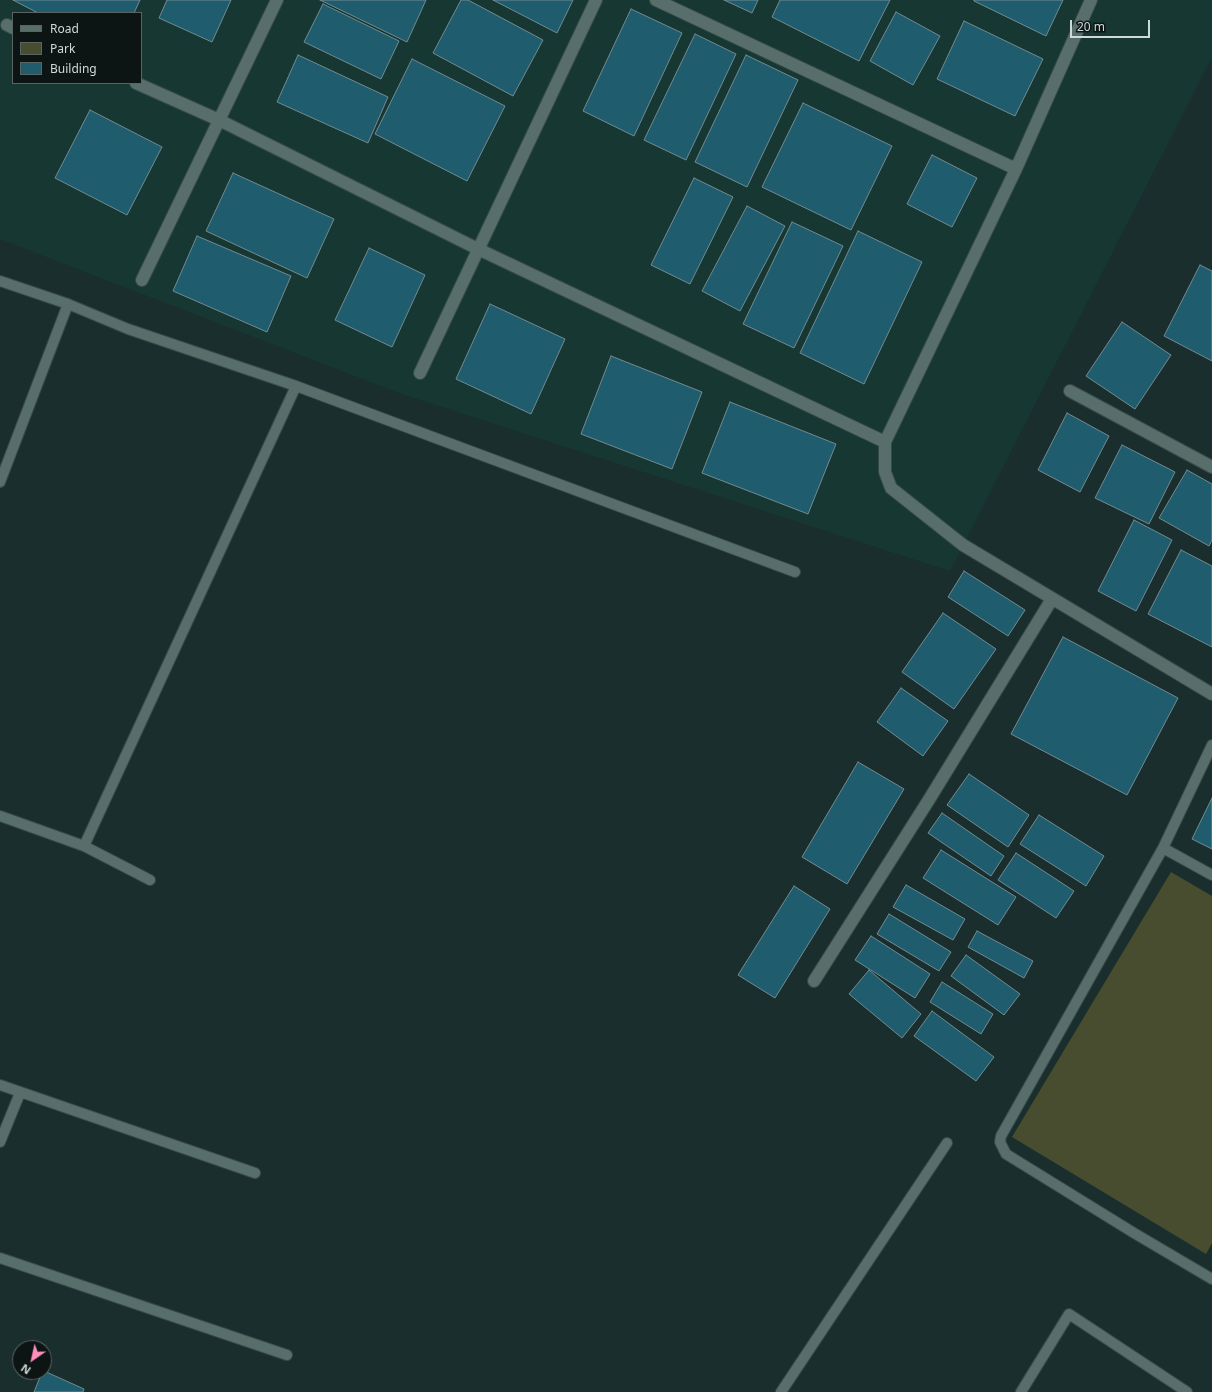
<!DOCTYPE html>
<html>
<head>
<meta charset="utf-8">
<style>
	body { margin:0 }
	#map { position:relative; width:1212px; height:1392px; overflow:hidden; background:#1a2f2d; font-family:"Noto Sans",sans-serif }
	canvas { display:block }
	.legend { position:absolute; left:12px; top:12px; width:130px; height:72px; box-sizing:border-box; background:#0c1514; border:1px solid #5a6462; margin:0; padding:5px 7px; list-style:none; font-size:12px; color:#cedad8 }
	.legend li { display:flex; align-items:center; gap:8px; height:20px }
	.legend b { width:20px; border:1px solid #5a6462 }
	.north { position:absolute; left:12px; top:1340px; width:40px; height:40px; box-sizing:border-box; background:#0c1514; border:1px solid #5a6462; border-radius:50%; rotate:214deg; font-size:11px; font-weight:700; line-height:16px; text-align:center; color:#cedad8 }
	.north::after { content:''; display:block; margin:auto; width:14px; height:18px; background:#fe8ebb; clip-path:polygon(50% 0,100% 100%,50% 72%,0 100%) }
	.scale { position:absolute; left:1070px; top:20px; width:80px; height:18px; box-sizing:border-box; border:2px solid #cedad8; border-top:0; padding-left:5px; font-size:12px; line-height:14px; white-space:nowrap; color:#cedad8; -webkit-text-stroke:3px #0c1514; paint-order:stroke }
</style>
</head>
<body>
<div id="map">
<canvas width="1212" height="1392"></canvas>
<ul class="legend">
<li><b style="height:5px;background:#576e6b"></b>Road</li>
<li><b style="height:11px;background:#484d30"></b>Park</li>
<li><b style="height:11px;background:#1f5d6e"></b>Building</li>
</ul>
<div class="north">N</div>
<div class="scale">20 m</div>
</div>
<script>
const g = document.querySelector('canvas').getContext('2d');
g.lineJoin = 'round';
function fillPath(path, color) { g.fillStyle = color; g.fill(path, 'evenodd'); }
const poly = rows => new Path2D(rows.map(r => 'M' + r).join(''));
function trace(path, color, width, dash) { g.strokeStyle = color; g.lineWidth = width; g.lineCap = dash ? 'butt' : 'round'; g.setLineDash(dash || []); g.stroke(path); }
fillPath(poly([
	[0,0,1212,0,1212,57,950,571,399,393,0,239],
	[13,13,141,13,141,83,13,83]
]), '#173733');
fillPath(poly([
	[1171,872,1212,896,1212,1243,1206,1254,1012,1137]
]), '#484d30');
const building = poly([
	[13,0,140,0,134,13,38,13,13,0],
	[167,0,231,0,212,42,159,18,167,0],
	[320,0,426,0,407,42,320,0],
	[461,0,468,0,543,40,513,96,433,53,461,0],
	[493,0,573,0,557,33,493,0],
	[724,0,758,0,752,13,724,0],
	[780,0,890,0,859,61,772,17,780,0],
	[974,0,1063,0,1046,36,974,1,974,0],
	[323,4,399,41,381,79,304,42,323,4],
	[631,9,682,33,634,136,583,111,631,9],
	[896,12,940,36,913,85,870,61,896,12],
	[964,21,1043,59,1015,116,937,79,964,21],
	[695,34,736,54,686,160,644,140,695,34],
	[298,55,388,97,368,143,277,102,298,55],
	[746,55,798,80,747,187,695,162,746,55],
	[412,59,505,106,467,181,375,134,412,59],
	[803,103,892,146,851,230,762,187,803,103],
	[90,110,162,147,127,215,55,178,90,110],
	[932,155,977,178,952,227,907,204,932,155],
	[233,173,334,219,307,278,206,231,233,173],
	[694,178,733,197,690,284,651,265,694,178],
	[747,206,785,226,740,311,702,291,747,206],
	[792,222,843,246,794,348,743,324,792,222],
	[858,231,922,262,864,384,800,353,858,231],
	[197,236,291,276,267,332,173,291,197,236],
	[369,248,425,275,392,347,335,320,369,248],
	[1200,265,1212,271,1212,361,1164,336,1200,265],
	[490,304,565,339,531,414,456,379,490,304],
	[1122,322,1171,355,1135,409,1086,376,1122,322],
	[611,356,702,392,672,469,581,434,611,356],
	[730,402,836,444,808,514,702,473,730,402],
	[1067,413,1109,436,1080,492,1038,470,1067,413],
	[1122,445,1175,472,1149,524,1095,498,1122,445],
	[1187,470,1212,484,1212,540,1209,546,1159,518,1187,470],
	[1134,520,1172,540,1136,611,1098,591,1134,520],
	[1181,550,1212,566,1212,647,1148,614,1181,550],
	[964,571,1025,610,1008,636,948,597,964,571],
	[943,613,996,649,954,709,902,672,943,613],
	[1063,637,1178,698,1127,795,1011,734,1063,637],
	[901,688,948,721,923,756,877,722,901,688],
	[858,762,904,789,847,884,802,857,858,762],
	[969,774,1029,815,1008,847,947,805,969,774],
	[1212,798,1212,849,1192,839,1212,798],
	[942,813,1004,856,991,876,928,833,942,813],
	[1039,815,1104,856,1086,886,1020,844,1039,815],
	[941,850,1016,897,998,925,923,878,941,850],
	[1016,853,1074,891,1056,918,998,880,1016,853],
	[906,885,965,919,953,940,893,907,906,885],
	[794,886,830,909,775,998,738,975,794,886],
	[889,914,951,952,939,971,877,934,889,914],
	[977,931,1033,961,1024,978,968,947,977,931],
	[871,936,930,974,915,998,855,960,871,936],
	[966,955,1020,994,1004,1015,951,976,966,955],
	[869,970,921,1014,902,1038,849,994,869,970],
	[942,982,993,1014,981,1034,930,1002,942,982],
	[932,1011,994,1057,976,1081,914,1036,932,1011],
	[44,1371,84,1389,83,1392,34,1392,42,1372,44,1371]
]);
fillPath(building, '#1f5d6e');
trace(building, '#738a91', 1);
const lane = poly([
	[0,281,68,304,128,329,296,386,84,846],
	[296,386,795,572],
	[0,482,68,304],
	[1212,745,1163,848,1001,1136,1000,1142,1006,1154,1134,1233,1212,1279],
	[0,816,84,846,150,880],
	[1163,848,1212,875],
	[0,1085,255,1173],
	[0,1142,20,1093],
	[0,1258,287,1355],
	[781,1392,947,1143],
	[1021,1392,1069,1314,1187,1392]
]);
const street = poly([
	[656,0,1016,169],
	[1091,0,1016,169,885,442,885,472,891,488,963,545,1212,694],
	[7,25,13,28],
	[136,83,219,120,478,249,885,442],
	[142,280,277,0],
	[420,373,596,0],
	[1070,391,1212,467],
	[814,981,930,798,1052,599]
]);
trace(lane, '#384a48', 12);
trace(street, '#384a48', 14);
trace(lane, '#576e6b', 10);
trace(street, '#576e6b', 12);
</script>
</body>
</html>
